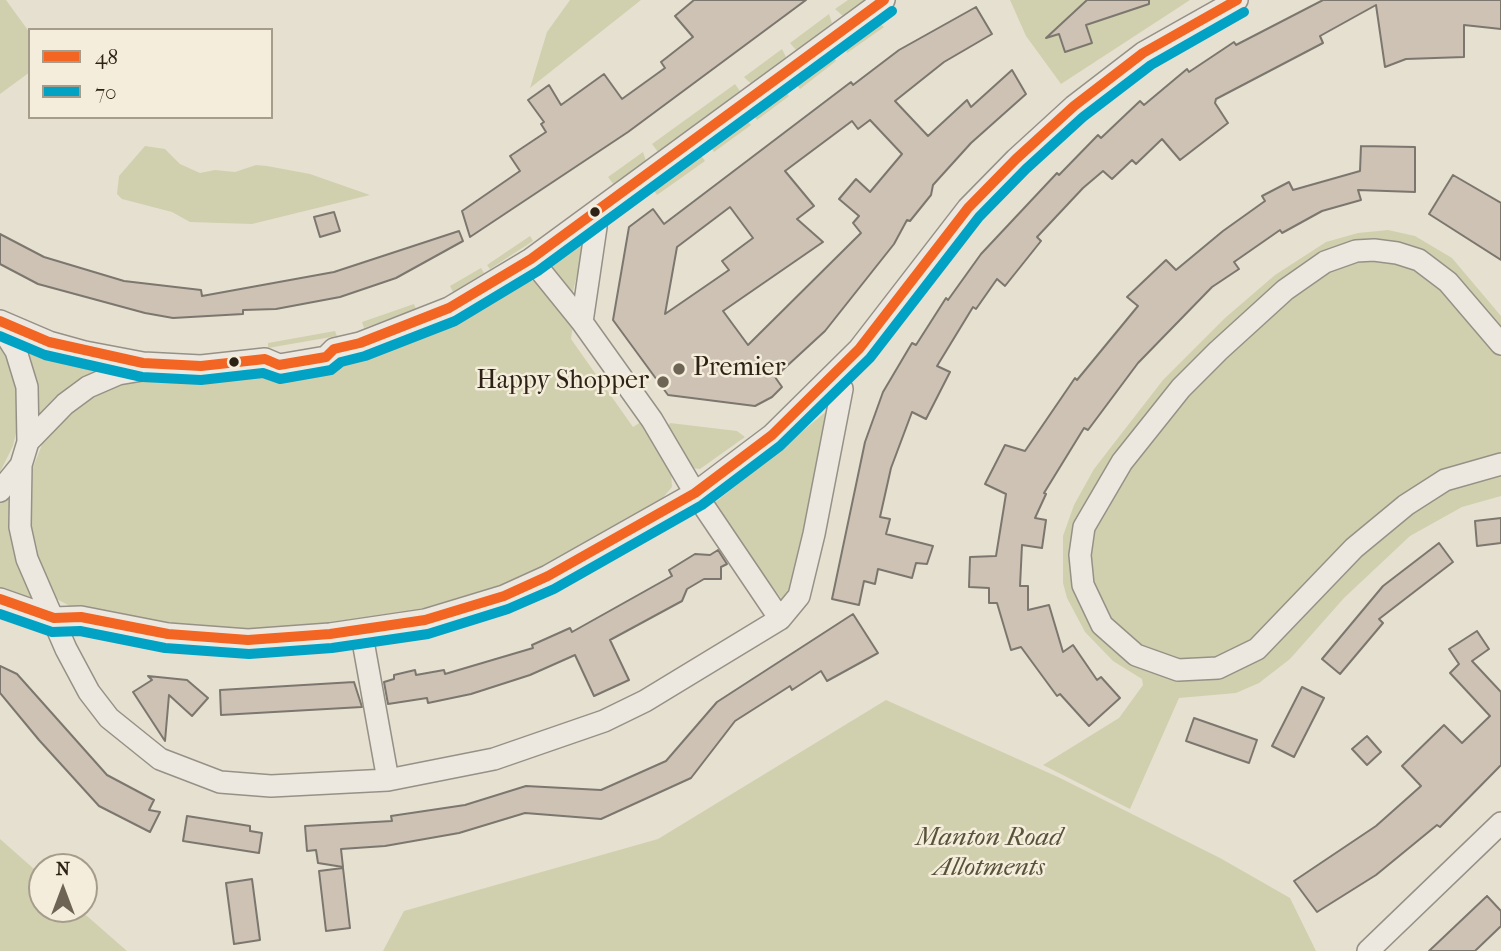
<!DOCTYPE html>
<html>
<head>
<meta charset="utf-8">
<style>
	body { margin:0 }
	#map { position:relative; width:1501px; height:951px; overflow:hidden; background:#e6e0d0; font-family:"IM FELL French Canon",serif }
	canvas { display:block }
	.legend { position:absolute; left:28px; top:28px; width:245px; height:91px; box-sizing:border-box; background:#f5eddb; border:2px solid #a59c8c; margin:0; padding:9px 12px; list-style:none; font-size:21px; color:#2d2215 }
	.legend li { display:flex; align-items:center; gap:14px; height:35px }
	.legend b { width:35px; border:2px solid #a59c8c }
	.north { position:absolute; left:28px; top:853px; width:70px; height:70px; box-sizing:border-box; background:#f5eddb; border:2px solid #a59c8c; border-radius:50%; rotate:0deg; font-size:19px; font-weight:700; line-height:28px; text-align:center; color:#2d2215 }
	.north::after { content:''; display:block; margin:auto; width:24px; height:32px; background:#6e6456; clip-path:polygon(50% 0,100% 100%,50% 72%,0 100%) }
</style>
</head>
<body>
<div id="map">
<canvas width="1501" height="951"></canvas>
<ul class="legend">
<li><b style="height:9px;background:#f26522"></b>48</li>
<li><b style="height:9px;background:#02a2c5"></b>70</li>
</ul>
<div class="north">N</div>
</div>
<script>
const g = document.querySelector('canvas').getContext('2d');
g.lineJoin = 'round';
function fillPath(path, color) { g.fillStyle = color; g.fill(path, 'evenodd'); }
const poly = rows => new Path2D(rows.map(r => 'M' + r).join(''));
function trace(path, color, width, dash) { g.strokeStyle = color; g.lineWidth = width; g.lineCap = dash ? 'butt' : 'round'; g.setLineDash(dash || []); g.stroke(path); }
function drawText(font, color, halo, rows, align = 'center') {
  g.font = font + ' "IM FELL French Canon",serif'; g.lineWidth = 5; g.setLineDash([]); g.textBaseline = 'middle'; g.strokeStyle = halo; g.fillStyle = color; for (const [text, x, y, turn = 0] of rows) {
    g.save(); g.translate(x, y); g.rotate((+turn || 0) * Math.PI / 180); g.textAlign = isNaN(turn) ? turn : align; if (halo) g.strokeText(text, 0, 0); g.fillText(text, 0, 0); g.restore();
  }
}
fillPath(poly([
	[0,0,6,0,30,33,30,72,0,94],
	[570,0,641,0,530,88,547,32],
	[848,0,865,0,843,16,835,9],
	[1010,0,1190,0,1061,84,1026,36],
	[829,14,832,23,796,50,790,43],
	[876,21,884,27,847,53,845,44],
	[782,49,786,57,751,83,748,81,744,77],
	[831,54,836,61,800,89,794,81],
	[735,84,740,91,658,152,652,144],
	[784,90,789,96,757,120,752,113],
	[745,118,751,125,714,152,709,145],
	[145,146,165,149,180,164,200,173,215,170,235,172,256,165,267,166,310,174,370,195,252,224,190,222,172,212,122,199,117,194,119,176],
	[643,152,646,161,614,185,608,177],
	[699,153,705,161,657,195,652,188],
	[1388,230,1415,236,1452,258,1501,316,1501,496,1462,507,1410,536,1344,598,1290,659,1259,683,1236,693,1179,698,1130,809,1043,765,1119,718,1143,685,1142,679,1113,661,1085,632,1067,598,1063,583,1063,536,1074,505,1094,469,1163,380,1225,318,1275,275,1326,242,1358,233],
	[530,236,533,241,490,269,487,265],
	[575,241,582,242,583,251,572,295,547,264,549,259],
	[481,268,484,273,453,292,450,286],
	[525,279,534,281,573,325,571,339,633,427,641,422,671,470,672,487,661,500,558,559,510,582,423,609,361,622,252,630,166,625,81,612,53,597,32,558,26,485,45,437,84,396,140,376,206,377,260,373,306,367,359,354,451,319],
	[414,304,416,309,364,328,362,322],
	[335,331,337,336,268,348,268,343],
	[0,345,18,380,18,424,13,446,0,472],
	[31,346,96,365,103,370,41,416,37,414,25,347],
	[833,406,787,606,712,505],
	[670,423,737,431,745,437,700,469,691,468,665,430],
	[7,496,12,500,35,601,0,590,0,500],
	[886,700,1058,777,1220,858,1290,898,1316,951,383,951,404,911,658,839],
	[0,839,42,876,42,909,79,909,127,951,0,951]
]), '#d0d0ae');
const building = poly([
	[694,0,806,0,628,132,470,237,462,211,520,171,510,156,546,132,541,124,544,122,528,100,549,85,561,105,604,74,622,99,665,68,661,62,693,37,675,16,694,0],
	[1087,0,1149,0,1149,4,1086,25,1092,43,1065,52,1059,34,1046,38,1087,0],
	[1323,0,1501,0,1501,29,1464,25,1464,57,1406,59,1385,67,1376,5,1320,36,1323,43,1216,99,1215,103,1228,123,1180,160,1162,139,1136,164,1132,160,1112,179,1103,171,1083,188,1037,237,1041,241,1005,286,997,279,976,309,973,307,937,366,950,372,926,419,912,412,891,468,880,517,890,519,886,534,933,546,927,564,916,563,912,578,878,569,875,584,864,581,859,605,832,599,865,442,883,392,912,343,916,345,946,298,948,300,981,254,1057,173,1059,175,1098,135,1101,138,1140,101,1144,105,1187,69,1189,72,1234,42,1236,45,1323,0],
	[976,7,992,34,944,62,895,101,928,136,967,100,971,107,1012,70,1026,94,971,143,933,185,931,195,910,221,907,220,894,244,825,331,775,377,782,387,772,397,755,406,668,395,613,320,629,227,653,209,664,224,851,82,853,85,899,50,976,7],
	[870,120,902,154,870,192,856,179,839,199,859,216,853,223,861,233,748,345,723,311,823,242,797,219,814,206,785,171,852,121,858,129,870,120],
	[730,207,753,238,722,261,729,270,665,314,677,247,730,207],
	[1361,146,1415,147,1415,192,1358,190,1361,200,1322,211,1282,233,1280,230,1234,262,1239,269,1212,287,1138,363,1088,430,1084,428,1044,493,1046,494,1035,518,1046,520,1042,548,1022,545,1020,586,1028,586,1028,610,1049,605,1063,652,1073,645,1097,680,1101,677,1120,698,1089,726,1060,694,1057,696,1021,647,1011,650,997,603,989,603,989,588,969,587,970,557,996,556,1006,494,985,484,1005,445,1025,451,1075,378,1077,380,1138,306,1127,297,1166,260,1176,270,1223,231,1265,201,1262,196,1289,182,1293,190,1360,171,1361,146],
	[1453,175,1501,203,1501,260,1429,214,1453,175],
	[334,212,340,231,320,237,314,217,334,212],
	[459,231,463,241,396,278,340,297,276,309,243,310,243,314,173,318,145,313,38,284,0,264,0,234,44,257,124,281,201,290,202,296,334,272,459,231],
	[1501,518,1501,543,1477,546,1475,521,1501,518],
	[1439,543,1453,562,1379,619,1383,623,1340,674,1322,659,1383,586,1439,543],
	[718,550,727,564,721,567,721,579,704,579,687,589,682,601,610,640,629,680,594,696,575,655,530,675,471,694,428,703,427,698,388,704,384,682,394,679,394,675,415,670,416,675,444,670,445,674,533,648,532,645,570,628,572,632,672,576,669,570,695,554,710,555,718,550],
	[853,614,878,653,827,681,821,671,792,690,790,686,735,721,691,778,601,819,525,813,459,833,385,846,341,849,343,867,318,863,316,850,307,851,305,826,392,821,391,816,465,805,526,786,601,790,666,761,717,702,853,614],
	[1477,631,1489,649,1472,661,1501,692,1501,765,1440,827,1437,825,1376,875,1317,912,1294,881,1376,826,1421,786,1402,766,1444,725,1462,743,1490,716,1450,673,1459,664,1449,649,1477,631],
	[0,666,17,674,107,775,154,800,149,810,160,812,150,832,99,806,39,740,0,693,0,666],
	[148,676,187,680,208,698,192,716,169,695,165,741,133,692,152,680,148,676],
	[354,682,362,707,221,715,220,690,354,682],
	[1302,687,1324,698,1294,757,1272,746,1302,687],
	[1194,718,1257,740,1249,763,1186,741,1194,718],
	[1367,736,1381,752,1367,765,1352,749,1367,736],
	[187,816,250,826,250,831,262,833,259,853,183,841,187,816],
	[343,868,350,928,326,931,319,871,343,868],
	[252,879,260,940,234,944,226,883,252,879],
	[1487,896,1501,911,1501,926,1475,951,1429,951,1487,896]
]);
fillPath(building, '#cec2b4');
trace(building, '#7c776e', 2);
const minor = poly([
	[0,321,49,342,85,352,143,363,201,366,265,359,279,365,326,357,334,349,360,343,449,308,531,259,884,0],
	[582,322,596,227,590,217],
	[0,326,16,351,27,387,28,442,21,465,20,527,27,559,66,649,89,692,109,718,160,759,220,782,271,786,388,780,494,759,604,721,645,701,780,619,695,493,652,420,582,322,531,259],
	[1501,344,1448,282,1419,260,1397,253,1374,250,1356,251,1325,262,1285,290,1218,351,1181,388,1122,462,1084,527,1080,555,1083,585,1102,625,1136,655,1178,670,1218,668,1257,649,1354,548,1406,505,1445,480,1501,464],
	[28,442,65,404,88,387,118,374,148,369],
	[0,491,21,465],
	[0,599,54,618,81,617,168,634,248,640,330,634,425,620,504,596,548,576,695,493,772,435,859,349,968,208,1016,159,1074,106,1143,53,1237,0],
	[780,619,799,596,814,534,842,389,832,379],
	[361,630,388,780],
	[1368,951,1501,823]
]);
trace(minor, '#969187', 24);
trace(minor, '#ece8e0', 21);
trace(poly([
	[0,321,49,342,143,363,201,366,265,359,279,365,326,357,334,349,360,343,449,308,531,259,884,0],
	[0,599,54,618,81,617,168,634,248,640,330,634,425,620,504,596,548,576,695,493,772,435,859,349,968,208,1016,159,1074,106,1143,53,1237,0]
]), '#f26522', 10);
trace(poly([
	[0,336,45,355,142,377,201,380,263,373,280,379,331,370,341,362,365,356,455,321,538,271,892,11],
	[0,614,52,632,80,631,165,648,249,654,332,648,428,634,508,609,554,589,702,505,780,446,870,358,979,217,1026,169,1083,117,1151,65,1244,12]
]), '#02a2c5', 10);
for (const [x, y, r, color] of [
	[595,212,6,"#2d2215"],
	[234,362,6,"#2d2215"],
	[679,369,7,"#6e6456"],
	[663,382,7,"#6e6456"]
]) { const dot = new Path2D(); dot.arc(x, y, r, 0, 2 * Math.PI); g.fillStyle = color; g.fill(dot); trace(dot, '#f5eddb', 2.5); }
drawText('26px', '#2d2215', '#f5eddb', [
	["Premier",693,369],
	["Happy Shopper",649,382,"right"]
], 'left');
drawText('italic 26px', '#58523a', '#f5eddb', [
	["Manton Road",989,839],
	["Allotments",989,869]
]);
</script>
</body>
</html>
